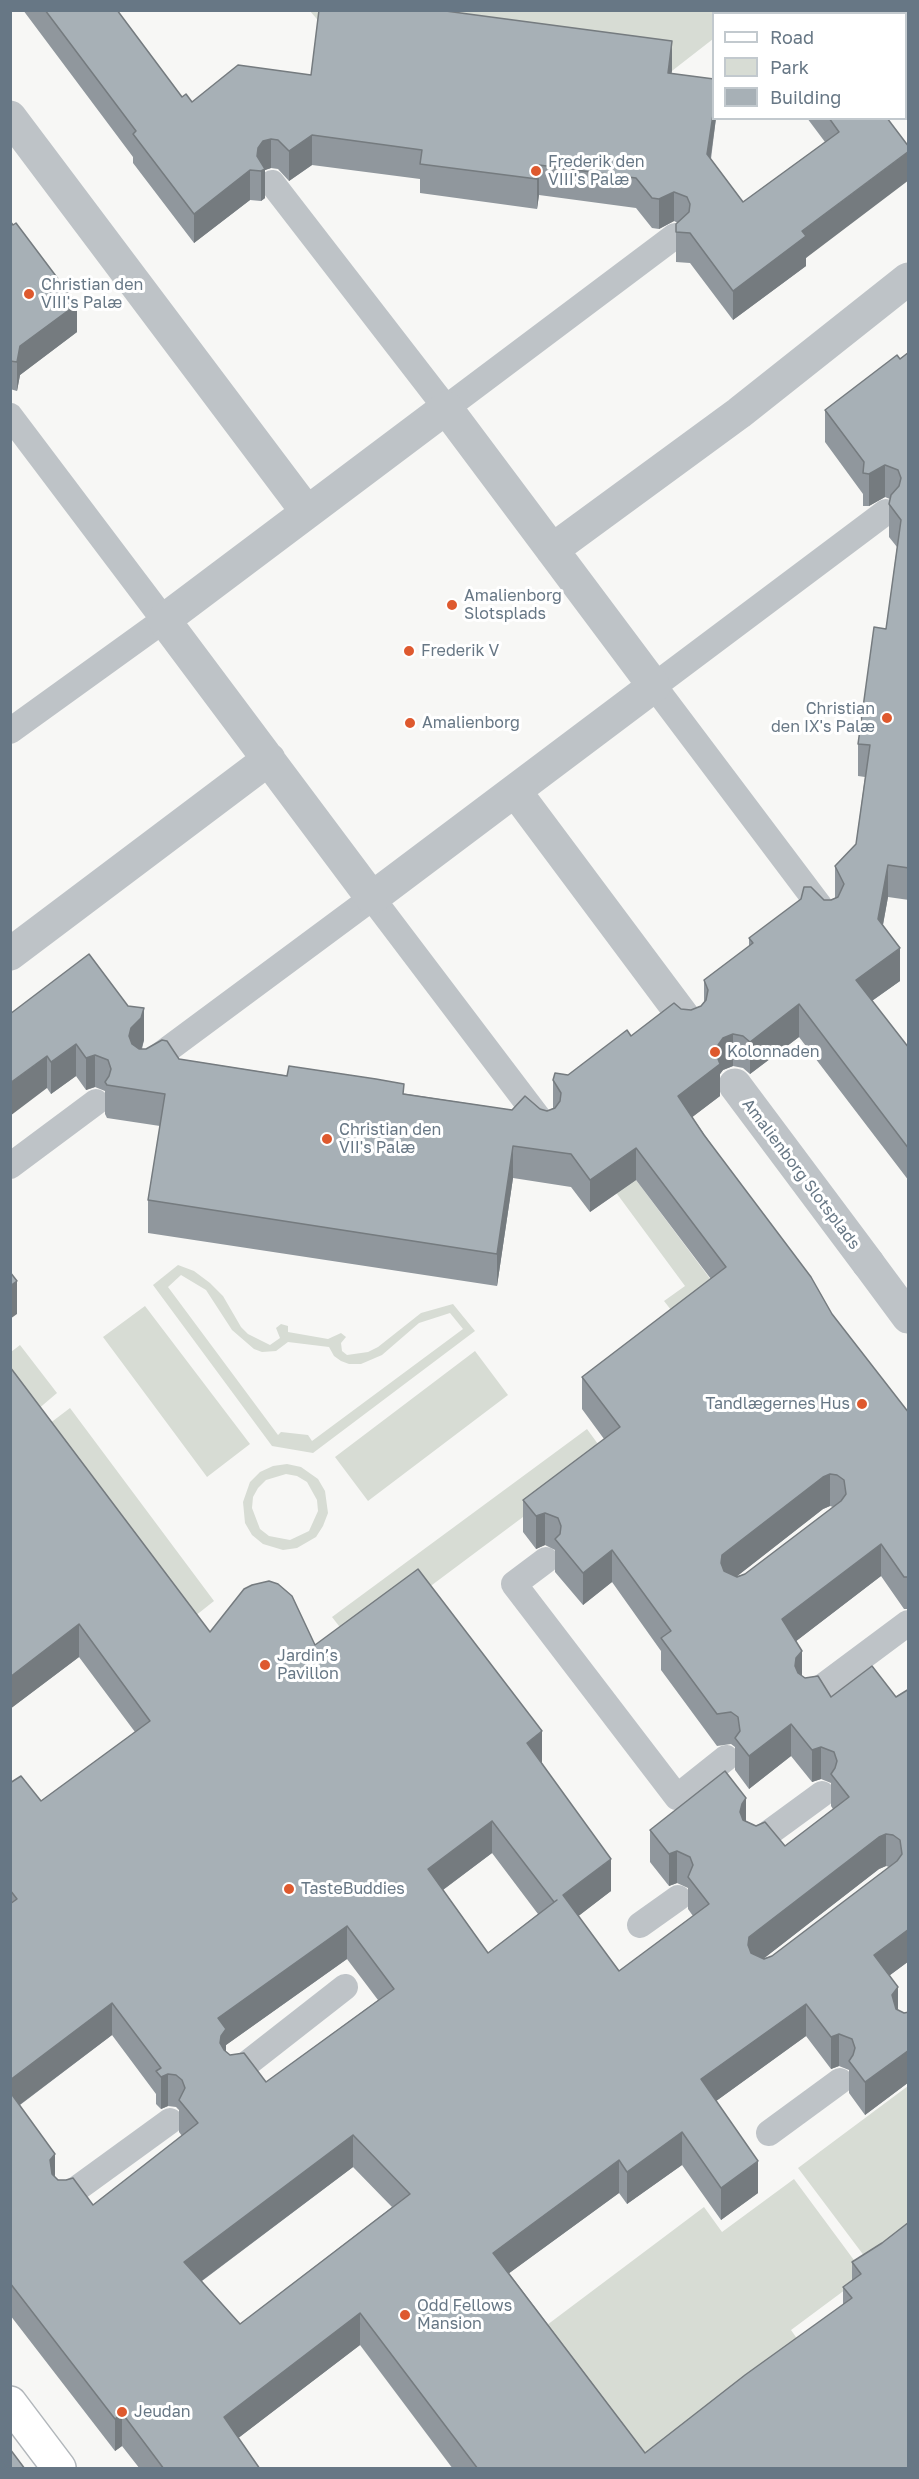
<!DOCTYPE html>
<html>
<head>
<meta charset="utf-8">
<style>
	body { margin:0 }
	#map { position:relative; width:919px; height:2479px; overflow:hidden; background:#f7f7f5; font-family:"Golos Text",sans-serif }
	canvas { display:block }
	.frame { position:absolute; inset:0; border:12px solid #677785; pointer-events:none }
	.legend { position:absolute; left:712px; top:12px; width:195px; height:108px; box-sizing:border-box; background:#fff; border:2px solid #c2c9ce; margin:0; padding:8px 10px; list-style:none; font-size:18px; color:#677785 }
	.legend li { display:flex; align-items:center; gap:12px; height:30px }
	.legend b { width:30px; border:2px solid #c2c9ce }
</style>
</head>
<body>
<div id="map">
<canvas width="919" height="2479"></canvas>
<div class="frame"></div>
<ul class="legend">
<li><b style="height:8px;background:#fff"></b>Road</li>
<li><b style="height:16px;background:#d7dcd4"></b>Park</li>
<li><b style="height:16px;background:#a7b0b6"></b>Building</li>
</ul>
</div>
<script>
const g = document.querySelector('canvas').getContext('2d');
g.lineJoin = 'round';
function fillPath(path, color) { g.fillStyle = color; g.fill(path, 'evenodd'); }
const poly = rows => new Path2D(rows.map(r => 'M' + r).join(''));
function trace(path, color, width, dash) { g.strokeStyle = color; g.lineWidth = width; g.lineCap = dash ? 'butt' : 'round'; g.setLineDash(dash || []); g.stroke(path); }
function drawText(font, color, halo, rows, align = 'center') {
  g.font = font + ' "Golos Text",sans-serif'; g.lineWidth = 6; g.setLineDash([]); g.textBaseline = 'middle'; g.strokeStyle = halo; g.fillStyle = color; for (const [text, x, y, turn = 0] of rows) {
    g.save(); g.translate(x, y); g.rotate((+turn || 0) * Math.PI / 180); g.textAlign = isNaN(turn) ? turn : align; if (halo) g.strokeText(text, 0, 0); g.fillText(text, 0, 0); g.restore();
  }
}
fillPath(poly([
	[310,11,750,11,746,13,714,14,713,39,668,74,322,25],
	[595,1164,630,1172,726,1300,686,1329,664,1301,685,1286],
	[178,1265,194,1271,210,1283,223,1296,241,1327,248,1334,270,1345,280,1338,276,1328,281,1324,288,1326,288,1332,328,1339,341,1333,346,1337,341,1343,342,1351,347,1355,368,1352,378,1347,421,1313,453,1304,475,1331,313,1453,272,1446,153,1285],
	[181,1275,206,1290,232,1330,254,1349,262,1352,276,1351,288,1342,329,1347,334,1356,341,1361,349,1364,361,1364,382,1355,419,1323,450,1313,463,1329,312,1441,308,1435,281,1432,278,1435,168,1287],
	[145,1306,250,1444,207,1477,103,1337],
	[20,1345,57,1393,30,1416,11,1390,11,1352],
	[475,1351,508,1395,368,1501,335,1457],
	[70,1408,214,1601,185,1624,45,1427],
	[587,1429,606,1455,353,1644,332,1617],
	[287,1464,301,1467,318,1479,325,1491,328,1513,323,1526,316,1537,297,1548,283,1550,263,1544,252,1535,245,1523,243,1502,250,1482,260,1472,273,1466],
	[286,1474,297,1476,307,1482,317,1500,318,1511,309,1531,290,1540,269,1536,260,1529,252,1508,253,1497,258,1488,266,1480],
	[908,2086,908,2256,880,2277,798,2168],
	[794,2179,865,2275,791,2330,807,2353,653,2468,535,2334,704,2207,722,2232]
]), '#d7dcd4');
const primary = poly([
	[10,2403,59,2468]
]);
trace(primary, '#b2b7bb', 36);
trace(poly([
	[272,183,446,408,675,236],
	[10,416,164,620,10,731],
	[825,913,654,686,886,512],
	[144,1067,372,898,544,1125],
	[10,1166,96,1102],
	[546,1560,514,1584,677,1797,726,1758],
	[810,1696,908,1623],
	[755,1843,822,1794],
	[640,1925,678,1898],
	[235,2073,345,1987],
	[769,2133,840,2081],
	[64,2198,170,2121]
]), '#bec3c7', 26);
trace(poly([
	[10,117,307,512],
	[446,408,654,686,372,898,164,620,446,408],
	[552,550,739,413,908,279],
	[515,791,689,1024],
	[10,954,269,759],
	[735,1085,868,1263]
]), '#bec3c7', 33);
trace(poly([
	[845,10,847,14],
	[906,89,908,93],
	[868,1263,908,1317]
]), '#bec3c7', 33);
trace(primary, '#fff', 33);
fillPath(poly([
	[23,10,117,10,182,97,192,102,311,75,672,73,714,118,716,118,711,159,743,202,825,142,807,118,887,118,806,258,806,266,733,320,690,263,676,262,676,224,678,223,674,221,659,229,652,228,636,208,539,195,537,209,420,193,420,179,312,165,289,181,278,169,271,168,265,170,265,198,261,201,250,200,194,243,133,163,133,157],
	[734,10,805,10,808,14,734,14],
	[10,221,77,332,20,375,17,391,10,389],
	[909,352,909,900,888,897,883,925,900,981,872,1001,909,1048,909,1181,799,1037,750,1074,743,1068,733,1066,723,1070,720,1074,720,1096,692,1117,832,1314,909,1413,909,1609,904,1609,881,1576,796,1641,802,1676,831,1697,896,1697,909,1689,909,1961,890,1975,898,2010,904,2013,909,2012,909,2082,865,2115,849,2093,849,2070,839,2066,831,2069,806,2036,716,2101,758,2193,721,2220,682,2165,627,2204,619,2193,509,2273,645,2453,843,2305,843,2287,852,2280,852,2262,882,2243,909,2469,453,2469,360,2345,238,2438,260,2469,140,2469,122,2446,115,2451,10,2315,10,1783,41,1801,135,1732,79,1657,10,1709,10,1367,210,1632,315,1645,542,1763,611,1891,578,1916,619,1971,693,1916,688,1909,688,1888,677,1883,669,1886,650,1862,650,1830,746,1821,785,1846,833,1809,831,1806,831,1783,821,1779,812,1782,791,1756,749,1789,735,1770,735,1747,731,1744,717,1746,661,1670,661,1651,612,1582,583,1605,555,1572,555,1550,545,1545,536,1549,523,1532,523,1500,604,1439,582,1409,582,1377,711,1279,636,1180,590,1212,571,1187,513,1178,497,1286,148,1233,148,1200,160,1126,107,1118,105,1114,105,1091,95,1087,86,1090,76,1076,51,1094,47,1088,10,1014,144,1040,142,1049,179,1059,512,1110,540,1109,547,1111,553,1108,553,1080,568,1075,631,1036,681,1009,691,1010,701,1006,704,1002,704,980,749,946,749,938,824,900,831,900,835,899,835,866,856,844,865,777,858,776,858,744,886,629,897,547,889,537,889,504,890,499,885,497,869,506,863,506,863,494,825,442,825,410],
	[830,1506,833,1507,745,1574,737,1576,823,1509],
	[492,1853,538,1914,488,1953,443,1890],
	[886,1866,889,1867,772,1956,764,1958,879,1869],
	[347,1959,378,2000,266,2082,226,2052,226,2045],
	[112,2035,156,2094,156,2104,161,2109,168,2106,176,2107,179,2110,179,2132,182,2136,93,2205,55,2177,20,2105],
	[353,2167,392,2207,240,2324,202,2281]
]), '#90979d');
fillPath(poly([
	[672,41,672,71,668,102,668,73],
	[714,108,714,118,716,118,707,183,707,154],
	[312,135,312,165,289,181,289,151],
	[271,139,271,168,265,170,265,198,261,201,261,171,257,156,258,148,263,141],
	[909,151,909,180,806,258,806,266,733,320,733,291,802,231],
	[539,165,539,195,537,209,537,179],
	[250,170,250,200,194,243,194,214],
	[674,192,674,221,659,229,659,199],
	[77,304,77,332,20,375,17,391,17,362,20,346],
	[885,465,885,497,869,506,869,474],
	[888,865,888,897,878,951,878,919],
	[900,948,900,981,856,1012,856,980],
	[799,1004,799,1037,750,1074,750,1042],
	[144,1008,144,1040,141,1050,131,1061,129,1036,131,1028],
	[733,1034,733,1066,723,1070,720,1074,720,1096,678,1128,678,1096,716,1054,718,1045,723,1038],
	[76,1044,76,1076,51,1094,51,1062],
	[95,1055,95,1087,86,1090,86,1058],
	[47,1056,47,1088,10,1116,10,1083],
	[513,1146,513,1178,497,1286,497,1254],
	[636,1148,636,1180,590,1212,590,1180],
	[17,1281,17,1314,10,1319,10,1286],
	[830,1474,830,1506,823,1509,722,1588,721,1563,722,1555,823,1477],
	[545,1513,545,1545,536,1549,536,1516],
	[881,1544,881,1576,782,1652,782,1619],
	[612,1550,612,1582,583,1605,583,1573],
	[79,1624,79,1657,10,1709,10,1677],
	[802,1651,802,1683,795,1666,796,1658],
	[791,1724,791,1756,749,1789,749,1756],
	[542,1731,542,1764,527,1743],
	[821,1747,821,1779,812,1782,812,1750],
	[746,1798,746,1831,740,1812,742,1804],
	[492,1821,492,1853,428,1901,428,1869],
	[886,1834,886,1866,879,1869,749,1970,748,1945,749,1937,879,1837],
	[677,1851,677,1883,669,1886,669,1854],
	[611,1859,611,1891,563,1928,563,1895],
	[347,1926,347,1959,226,2045,226,2061,221,2068,218,2018],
	[909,1929,909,1961,874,1987,874,1955],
	[898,1987,898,2019,892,1995],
	[112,2003,112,2035,10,2112,10,2080],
	[806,2004,806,2036,701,2112,701,2079],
	[839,2034,839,2066,831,2069,831,2037],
	[909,2050,909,2082,865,2115,865,2082],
	[168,2074,168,2106,161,2109,161,2077],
	[682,2132,682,2165,627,2204,627,2172],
	[353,2135,353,2167,184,2294,184,2262],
	[55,2154,55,2186,50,2192,50,2160],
	[619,2160,619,2193,493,2285,493,2253],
	[758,2161,758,2193,721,2220,721,2188],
	[360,2313,360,2345,224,2449,224,2417],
	[122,2413,122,2446,115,2451,115,2419]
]), '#757b7f');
const building = poly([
	[45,10,117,10,182,97,186,94,192,102,238,65,311,75,319,10,438,10,672,41,668,73,714,79,714,108,707,154,743,202,839,132,829,118,887,118,909,147,909,151,802,231,806,236,733,291,690,233,676,232,676,224,689,212,690,204,687,197,674,192,659,199,652,198,636,178,539,165,537,179,420,164,422,150,312,135,289,151,278,140,271,139,263,141,258,148,257,156,265,169,261,171,250,170,194,214,133,134,136,131,45,10],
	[748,10,805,10,808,14,750,14,748,10],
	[10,221,13,225,16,223,77,304,20,346,17,362,10,361,10,221],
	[909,352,909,868,888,865,878,919,900,948,856,980,909,1048,909,1149,799,1004,750,1042,743,1036,733,1034,723,1038,718,1045,716,1054,720,1064,678,1096,704,1135,811,1277,832,1314,909,1413,909,1577,904,1577,881,1544,782,1619,802,1651,796,1658,795,1666,798,1673,805,1678,818,1676,831,1697,872,1666,896,1697,909,1689,909,1929,874,1955,898,1987,892,1995,896,2009,904,2013,909,2012,909,2050,865,2082,849,2061,853,2055,855,2048,852,2039,839,2034,831,2037,806,2004,701,2079,758,2161,721,2188,682,2132,627,2172,619,2160,493,2253,645,2453,745,2375,852,2298,843,2287,861,2274,852,2262,882,2243,909,2222,909,2469,478,2469,360,2313,224,2417,260,2469,164,2469,122,2413,115,2419,10,2283,10,2092,55,2154,50,2160,52,2174,58,2180,66,2180,73,2178,93,2205,198,2123,179,2100,185,2088,182,2080,176,2075,168,2074,161,2077,156,2071,161,2068,112,2003,10,2080,10,1904,17,1899,10,1890,10,1783,21,1776,41,1801,150,1721,79,1624,10,1677,10,1367,210,1632,244,1589,252,1585,269,1581,278,1584,292,1596,315,1645,418,1569,542,1731,527,1743,611,1859,563,1895,619,1971,709,1904,688,1877,693,1865,690,1857,677,1851,669,1854,650,1830,725,1771,746,1798,742,1804,740,1812,743,1820,756,1826,765,1822,785,1846,849,1797,831,1774,835,1768,837,1761,834,1752,821,1747,812,1750,791,1724,749,1756,735,1738,740,1731,738,1717,731,1712,717,1714,661,1638,671,1631,612,1550,583,1573,555,1539,560,1534,561,1526,558,1518,545,1513,536,1516,523,1500,620,1427,582,1377,726,1267,636,1148,590,1180,571,1154,513,1146,497,1254,148,1200,165,1094,107,1085,105,1082,109,1076,111,1069,108,1060,95,1055,86,1058,76,1044,51,1062,47,1056,10,1083,10,1014,89,954,128,1006,144,1008,141,1018,131,1028,129,1036,132,1044,139,1049,146,1049,162,1040,167,1041,179,1059,287,1076,289,1066,376,1079,404,1084,403,1094,512,1110,525,1096,540,1109,547,1111,555,1108,560,1101,561,1093,553,1080,555,1073,568,1075,627,1030,631,1036,674,1003,681,1009,691,1010,701,1006,706,1000,708,990,704,980,753,943,749,938,801,899,804,887,811,887,824,900,831,900,838,897,844,884,835,866,856,844,870,745,858,744,874,627,886,629,901,520,889,504,891,495,899,486,901,478,898,470,885,465,869,474,863,473,864,462,825,410,897,355,900,359,909,352],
	[830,1474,837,1475,844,1480,846,1494,841,1501,745,1574,737,1577,724,1571,721,1563,722,1555,823,1477,830,1474],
	[492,1821,554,1902,557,1900,488,1953,428,1869,492,1821],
	[886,1834,893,1835,900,1840,902,1854,897,1861,772,1956,764,1959,751,1953,748,1945,749,1937,879,1837,886,1834],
	[347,1926,394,1989,266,2082,244,2053,230,2055,224,2050,220,2043,221,2036,226,2029,218,2018,347,1926],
	[353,2135,410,2194,240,2324,184,2262,353,2135],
	[10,1272,17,1281,10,1286,10,1272],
	[10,2449,25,2469,10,2469,10,2449]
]);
fillPath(building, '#a7b0b6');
trace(building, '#757b7f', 1.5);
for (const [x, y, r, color] of [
	[536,171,6,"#de592e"],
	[29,294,6,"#de592e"],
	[452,605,6,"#de592e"],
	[409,651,6,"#de592e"],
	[887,718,6,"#de592e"],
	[410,723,6,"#de592e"],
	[715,1052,6,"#de592e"],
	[327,1139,6,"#de592e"],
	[862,1404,6,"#de592e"],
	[265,1665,6,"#de592e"],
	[289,1889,6,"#de592e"],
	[405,2315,6,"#de592e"],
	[122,2412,6,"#de592e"]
]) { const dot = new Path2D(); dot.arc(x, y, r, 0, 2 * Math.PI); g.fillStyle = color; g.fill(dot); trace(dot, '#fff', 2); }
drawText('16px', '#677785', '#fff', [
	["Frederik den",548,162],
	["VIII's Palæ",548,180],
	["Christian den",41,285],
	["VIII's Palæ",41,303],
	["Amalienborg",464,596],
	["Slotsplads",464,614],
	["Frederik V",421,651],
	["Christian",875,709,"right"],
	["den IX's Palæ",875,727,"right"],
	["Amalienborg",422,723],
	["Kolonnaden",727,1052],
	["Christian den",339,1130],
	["VII's Palæ",339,1148],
	["Tandlægernes Hus",850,1404,"right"],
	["Jardin’s",277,1656],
	["Pavillon",277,1674],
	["TasteBuddies",301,1889],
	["Odd Fellows",417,2306],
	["Mansion",417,2324],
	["Jeudan",134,2412]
], 'left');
drawText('16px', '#677785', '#fff', [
	["Amalienborg Slotsplads",801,1174,53]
]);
</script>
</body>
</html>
